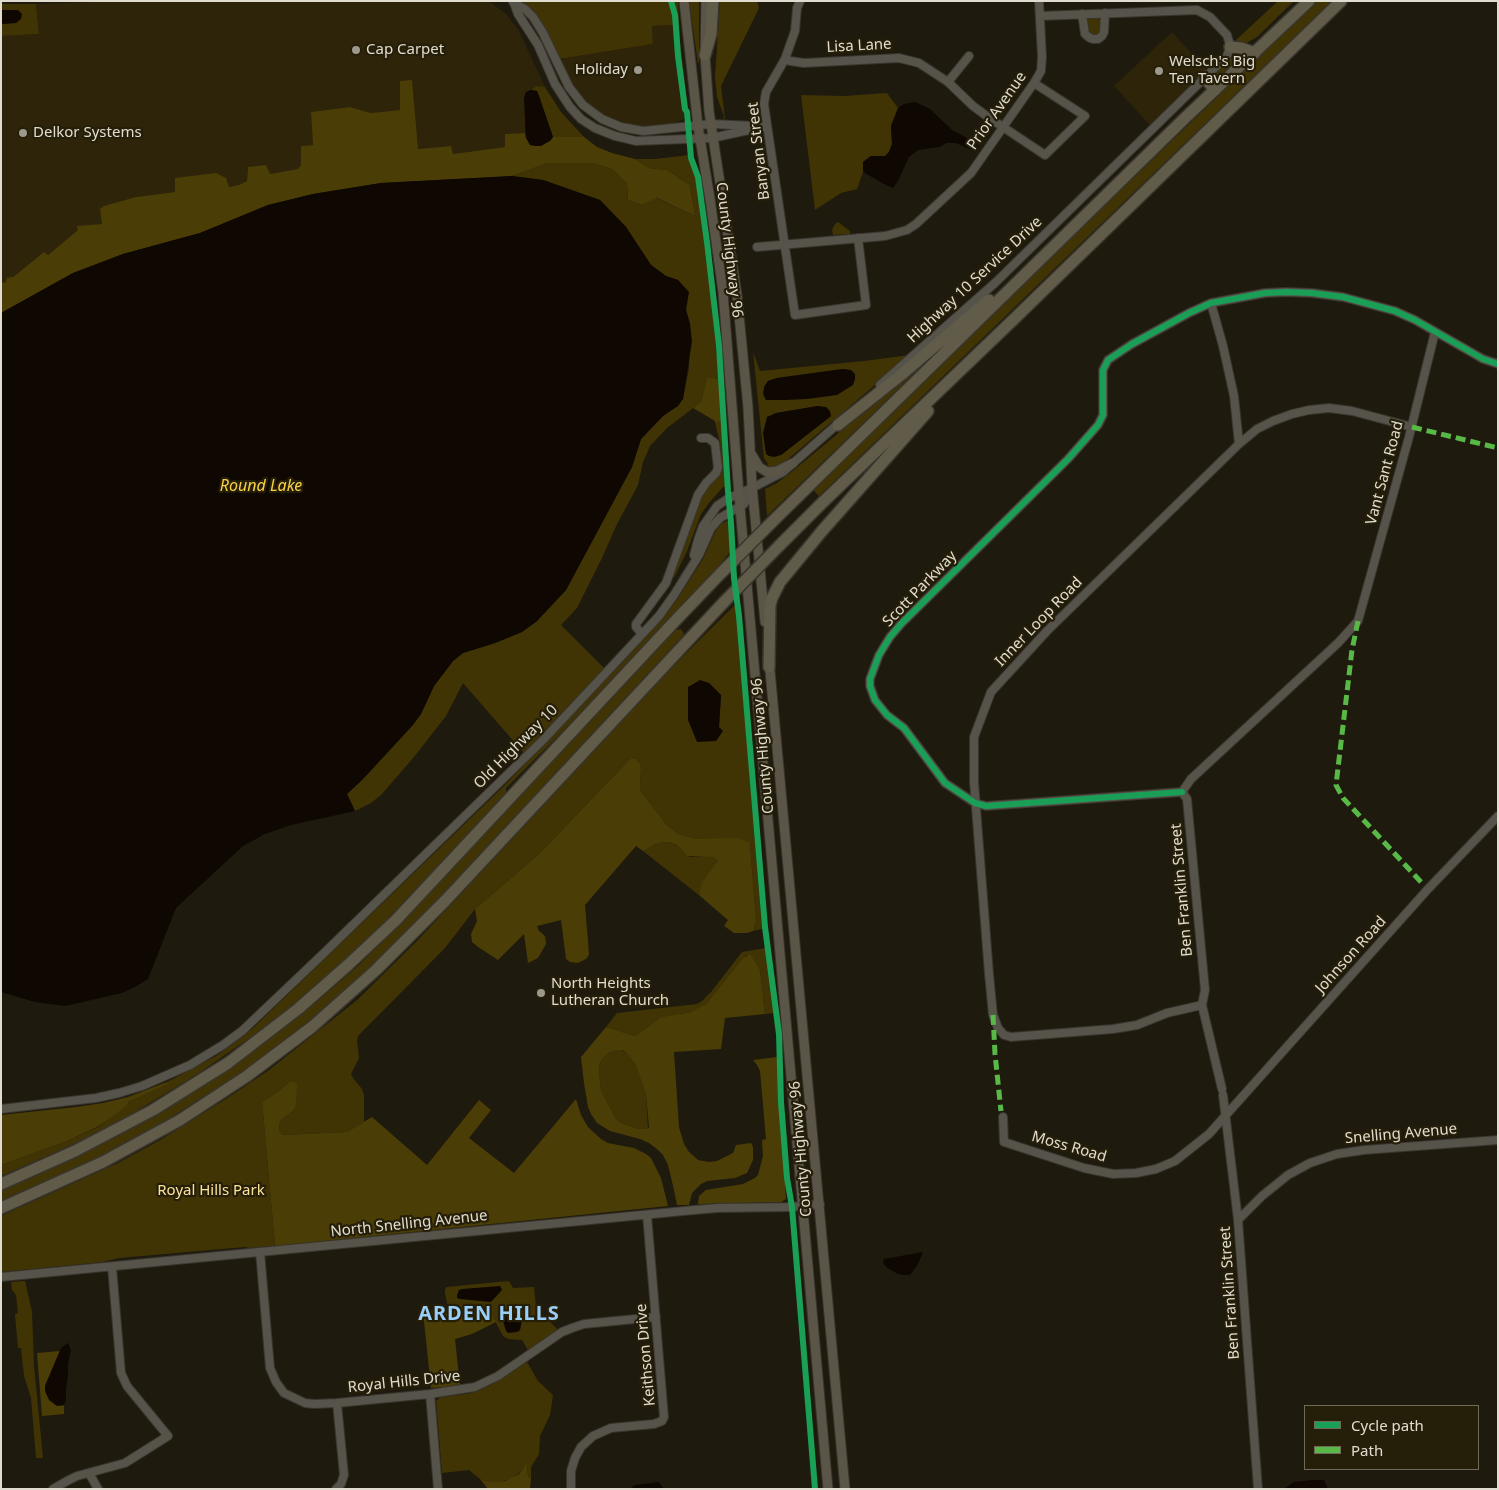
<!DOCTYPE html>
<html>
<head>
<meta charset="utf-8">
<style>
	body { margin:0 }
	#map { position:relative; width:1499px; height:1490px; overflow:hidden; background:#1f1a0e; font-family:"Noto Sans",sans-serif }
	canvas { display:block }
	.frame { position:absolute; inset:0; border:2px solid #e0dccf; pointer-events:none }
	.legend { position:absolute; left:1304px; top:1405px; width:175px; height:65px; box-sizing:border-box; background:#251e08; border:1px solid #706a58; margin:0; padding:6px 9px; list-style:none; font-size:15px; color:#e0dccf }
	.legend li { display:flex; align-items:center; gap:10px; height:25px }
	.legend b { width:25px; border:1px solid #706a58 }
</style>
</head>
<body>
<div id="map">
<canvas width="1499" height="1490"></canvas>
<div class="frame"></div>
<ul class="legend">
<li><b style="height:6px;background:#1a9f57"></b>Cycle path</li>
<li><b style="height:6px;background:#58b947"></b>Path</li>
</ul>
</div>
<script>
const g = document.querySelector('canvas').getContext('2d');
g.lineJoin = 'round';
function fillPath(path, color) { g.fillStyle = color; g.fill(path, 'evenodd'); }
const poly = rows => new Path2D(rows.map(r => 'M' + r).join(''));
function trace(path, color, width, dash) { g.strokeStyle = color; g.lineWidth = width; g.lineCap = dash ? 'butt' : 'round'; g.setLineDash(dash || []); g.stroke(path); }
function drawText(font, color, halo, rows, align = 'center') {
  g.font = font + ' "Noto Sans",sans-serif'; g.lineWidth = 4.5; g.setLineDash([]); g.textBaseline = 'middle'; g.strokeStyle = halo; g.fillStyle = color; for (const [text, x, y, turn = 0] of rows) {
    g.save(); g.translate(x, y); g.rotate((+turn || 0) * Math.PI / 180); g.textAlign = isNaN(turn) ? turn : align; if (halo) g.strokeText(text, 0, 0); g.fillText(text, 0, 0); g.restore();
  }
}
fillPath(poly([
	[130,1,489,1,506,14,518,29,545,87,536,86,525,94,525,133,505,134,505,147,453,154,451,146,418,149,400,81,400,110,371,113,350,107,312,112,313,145,301,146,301,165,298,169,270,174,248,167,247,181,239,185,228,187,175,178,175,192,136,197,102,224,78,230,48,255,44,252,6,282,1,283,1,36,39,34,36,4],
	[674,25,683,107,684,116,686,117,678,122,655,127,637,127,617,122,601,114,582,98,570,82,559,59,653,44,652,26],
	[1172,32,1207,70,1150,125,1114,86]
]), '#2e2409');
fillPath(poly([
	[522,1,669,1,673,12,674,25,652,26,653,44,559,59,536,17],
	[673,1,678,1,680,41,688,110,687,110,686,106,679,54,677,15],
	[689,1,699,1,699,63,698,63],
	[720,1,757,1,759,8,721,86,725,119,723,118,724,116,717,97,715,77],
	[1278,1,1294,1,1257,37,1245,44,1238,43,1236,40],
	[1317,1,1332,1,819,496,813,490,1074,235],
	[1,4,36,4,39,34,1,36,1,24,16,23,18,10,1,10],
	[1089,18,1098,18,1100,20,1101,32,1097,35,1093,35,1088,31,1087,22],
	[1236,53,1240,53,1242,54,1213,83,1211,73],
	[536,86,545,87,561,112,584,137,553,137,537,91,531,90],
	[887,93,898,108,891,126,892,144,889,152,885,156,871,156,863,162,863,172,857,189,841,193,815,210,801,95,844,96],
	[689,155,697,178,708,265,719,379,707,377,701,402,667,428,650,446,643,462,638,485,617,524,602,558,577,608,561,625,604,668,524,753,463,683,446,716,414,757,381,795,371,803,355,811,347,794,363,779,412,726,421,714,434,686,453,661,463,653,495,643,522,632,537,621,566,590,632,467,641,439,663,416,683,399,689,368,690,324,678,280,666,276,651,265,626,227,600,200,543,180,512,176,548,163,592,163,612,169,627,184,628,200,642,205,656,198,695,216,690,185,667,170,649,168,635,159,655,159],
	[838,222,850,231,850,234,833,235,832,230,835,224],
	[753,352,760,371,864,361,910,355,787,460,779,466,773,467,767,466,768,464,764,458],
	[843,369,764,387,768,381,777,378],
	[818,406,831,416,781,455,776,413],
	[925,358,927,361,767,516,765,489,777,483,789,474,835,436,860,412],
	[722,421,726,486,723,487,709,503,701,514,687,551,674,578,673,577,701,496,707,486,718,477,720,473,722,466,720,443,715,423],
	[727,521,730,522,730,552,716,569,563,731,506,788,506,793,421,884,376,931,334,970,271,1023,196,1075,123,1119,81,1141,1,1176,1,1165,67,1141,98,1127,128,1102,167,1084,167,1082,216,1056,252,1029,505,785,631,653,663,618,678,598,703,559,716,530,722,523],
	[736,604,762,929,753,931,756,921,750,843,697,839,678,834,666,824,640,790,641,769,640,764,636,759,631,758,539,854,475,909,445,948,358,1036,357,1041,359,1058,351,1074,353,1078,362,1089,364,1095,364,1122,347,1132,283,1135,280,1132,279,1126,281,1120,294,1110,289,1082,279,1091,262,1102,275,1246,250,1248,245,1247,119,1258,103,1262,1,1272,1,1216,118,1163,162,1139,232,1095,269,1070,327,1024,357,1000,417,941,671,668],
	[709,683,721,695,719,727],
	[681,629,684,634,681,638,422,917,379,961,328,1006,247,1069,165,1121,95,1159,1,1201,1,1189,113,1138,206,1083,251,1052,315,1003,359,965,414,909,676,630],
	[669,842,677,845,687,856,692,857,708,856,714,857,716,859,716,863,700,890,700,896,643,851,658,843],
	[766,948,774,1013,765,1014,760,970,747,955,743,958,706,1004,698,1009,691,1012,661,1017,635,1036,606,1027,617,1013,697,1004,702,1001,711,992,742,952],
	[617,1050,622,1050,629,1056,636,1066,646,1095,648,1129,638,1129,622,1123,616,1119,601,1090,599,1071,600,1063,603,1058,610,1052],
	[25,1281,32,1312,34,1366,43,1458,36,1458,31,1398,24,1376,21,1348,18,1348,15,1314,18,1313,16,1295,12,1290,11,1282],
	[509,1281,513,1288,534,1287,536,1307,558,1330,528,1350,522,1340,508,1339,503,1336,491,1313,470,1304,455,1310,448,1308,445,1293,445,1289,447,1287],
	[527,1362,538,1381,553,1395,550,1415,540,1436,539,1454,531,1467,531,1478,529,1478,527,1471,528,1463,524,1469,511,1479,498,1482,490,1482,480,1479,469,1470,442,1473,436,1401,441,1397,472,1393,493,1384]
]), '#413404');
fillPath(poly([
	[412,80,418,149,451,146,453,154,505,147,505,134,525,133,526,138,550,141,553,137,584,137,597,147,612,153,635,159,649,168,667,170,690,185,695,216,657,198,642,205,628,200,627,184,612,169,592,163,548,163,512,176,495,177,381,183,313,194,268,205,200,233,123,254,73,273,1,313,1,283,6,282,7,278,13,277,44,252,48,255,78,230,77,226,102,224,100,209,104,206,136,197,175,192,175,178,216,173,226,178,229,187,239,185,247,181,248,167,266,165,270,174,298,169,301,165,301,146,313,145,311,112,350,107,371,113,400,110,400,81],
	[707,377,719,379,722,421,715,423,715,421,693,408,701,402],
	[631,758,636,759,640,764,641,769,640,790,666,824,678,834,697,839,738,838,750,843,756,921,753,931,747,933,734,933,724,926,728,920,700,896,700,890,702,883,716,863,717,861,714,857,687,856,677,845,669,842,658,843,643,851,636,846,585,905,589,954,587,958,584,960,578,963,570,962,566,959,561,920,537,926,539,931,545,936,546,944,538,958,528,963,524,934,498,960,478,947,472,942,471,934,477,921,475,909,539,854],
	[750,954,760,970,765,1014,725,1018,721,1049,674,1052,679,1127,684,1144,689,1152,698,1160,709,1162,717,1161,733,1153,736,1145,751,1143,753,1147,753,1160,747,1173,735,1178,707,1181,701,1184,692,1193,689,1205,677,1205,674,1190,668,1165,663,1155,657,1149,649,1143,640,1139,610,1131,597,1123,591,1114,588,1107,584,1083,581,1057,606,1027,635,1036,661,1017,691,1012,706,1004,743,958],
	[618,1050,623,1050,629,1056,636,1066,646,1095,649,1127,648,1129,638,1129,622,1123,616,1119,601,1090,599,1071,600,1063,603,1058,610,1052],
	[777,1057,786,1199,781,1202,698,1204,699,1196,706,1190,743,1184,755,1178,758,1175,763,1156,762,1140,766,1139,760,1071,757,1065,753,1060],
	[167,1082,168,1084,128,1102,128,1104,117,1113,97,1127,67,1141,1,1165,1,1115,76,1107,103,1103,128,1097],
	[289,1082,295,1082,297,1084,296,1103,294,1110,281,1120,279,1126,280,1132,283,1135,347,1132,372,1117,427,1165,479,1100,491,1110,469,1138,514,1173,576,1099,581,1115,588,1127,601,1139,608,1143,634,1148,646,1154,651,1158,661,1178,668,1206,275,1246,262,1102,279,1091],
	[470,1304,484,1308,491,1313,496,1322,472,1334,455,1339,460,1386,431,1388,423,1312,448,1308,455,1310],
	[60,1351,45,1386,61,1406,64,1405,64,1414,42,1416,37,1353],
	[528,1462,527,1471,529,1478,531,1478,530,1489,488,1489,480,1479,490,1482,505,1481,519,1474]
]), '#4b3d06');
fillPath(poly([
	[1,10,18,10,22,14,21,19,16,23,1,24],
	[531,90,537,91,539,96,553,137,550,141,541,146,535,146,530,145,526,138,524,98,526,92],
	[915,102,930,109,952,130,969,139,979,147,976,150,972,150,956,143,946,143,940,147,918,150,909,157,898,181,893,188,886,185,863,172,863,162,871,156,885,156,889,152,892,144,891,126,898,108,904,104],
	[512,176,543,180,600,200,626,227,651,265,666,276,678,280,689,292,686,310,690,324,692,341,683,399,678,406,663,416,641,439,632,467,566,590,537,621,522,632,495,643,463,653,453,661,434,686,421,714,412,726,363,779,347,794,355,811,291,825,265,834,243,846,176,908,148,979,135,987,122,993,65,1006,35,1002,1,992,1,313,73,273,123,254,200,233,268,205,313,194,381,183],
	[843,369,851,370,855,374,855,379,853,385,837,395,807,399,785,400,766,400,763,394,764,387,768,381,777,378],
	[818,406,826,407,830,411,831,416,781,455,774,457,769,456,766,454,763,433,767,417,776,413],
	[700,680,709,683,721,695,719,727,723,731,716,741,697,742,688,720,688,687],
	[923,1252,918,1264,910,1275,903,1275,898,1274,886,1267,883,1263,884,1259],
	[500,1286,502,1290,491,1302,460,1299,457,1298,457,1295,459,1290,462,1289],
	[518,1313,523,1316,520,1330,517,1332,508,1333,506,1331,503,1321,504,1318,510,1314],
	[68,1343,71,1350,68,1364,68,1376,66,1388,66,1400,64,1405,57,1406,49,1400,45,1391,45,1386,61,1348],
	[1313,1480,1324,1480,1328,1489,1284,1489,1294,1482],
	[659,1482,664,1489,630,1489,635,1485]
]), '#0f0701');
const minor = poly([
	[800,1,797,8,795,31,785,59,766,92,764,104,795,315,866,305,858,238],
	[513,2,526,10,533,17,543,33,569,87,583,105,602,119,621,127,643,131,711,124,755,126],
	[514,3,518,14,538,45,555,84,570,107,581,119,595,128,615,136,636,141,712,138,767,126],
	[1082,14,1085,34,1090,38,1093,39,1098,39,1102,36,1104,32,1105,13],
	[785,59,790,61,804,63,899,58,919,63,948,82,973,106,988,117,1045,155,1085,116,1034,83],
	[948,82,969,56],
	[757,247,885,236,907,230,916,224,971,173,1034,83,1041,71,1042,57,1039,1],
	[880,385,996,282,1227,56,1229,50,1230,45,1227,35,1210,17,1197,10,1040,16],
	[1239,444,1257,429,1273,421,1292,414,1309,410,1329,408,1352,411,1412,427],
	[694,555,698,540,703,526,717,506,729,498,752,488,783,472,840,422],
	[642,634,636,627,636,624,666,583,698,495,706,483,716,473,718,468,715,443,708,438,701,438],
	[1182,792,986,806,975,803,945,783,904,728,887,715,875,700,870,686,870,679,879,655,890,637,901,624,1068,459,1098,425,1103,415,1103,370,1108,360,1132,344,1189,313,1211,303,1265,293,1286,292,1312,293,1343,297,1395,311,1415,320,1483,359,1498,364],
	[1202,1005,1167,1013,1137,1025,1113,1029,1011,1037,1004,1035,998,1028,993,1015,989,974,974,782,974,737,991,692,1047,631,1239,444,1234,396,1223,346,1211,303],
	[1222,1089,1202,1005,1205,990,1187,799,1182,792,1191,779,1338,643,1358,621,1409,437,1435,332],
	[1223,1095,1238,1220,1258,1489],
	[1,1109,96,1098,119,1093,142,1086,190,1065,223,1045,242,1031,323,954,543,740,659,616,674,595,699,555,711,528,720,518,744,504,752,489],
	[1003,1117,1004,1142,1084,1168,1113,1174,1136,1173,1156,1169,1175,1161,1209,1134,1428,889,1498,816],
	[1238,1220,1262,1196,1288,1175,1310,1163,1337,1154,1364,1150,1498,1140],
	[260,1252,270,1368,276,1382,284,1393,305,1403,314,1404,337,1403,430,1394,475,1387,498,1376,562,1332,572,1328,584,1324,656,1317],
	[1,1277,694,1210,718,1208,792,1207,820,1204],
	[430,1394,438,1489],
	[89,1473,98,1489],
	[53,1489,67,1481,77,1476,125,1463,168,1436,127,1386,121,1373,112,1267],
	[336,1489,341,1484,344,1475,337,1403],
	[571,1489,571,1471,575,1458,581,1447,593,1436,611,1428,654,1424,662,1421,664,1417,647,1215]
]);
const major = poly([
	[684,1,698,126,710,199,723,292,740,507,828,1489],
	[706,1,705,55,709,111,737,295,748,407,752,486,765,622],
	[752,455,759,467,767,472,777,471,793,463],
	[769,660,845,1489]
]);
const highway = poly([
	[1230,47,1241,48,1255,53],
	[705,55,711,34,713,1],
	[1204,77,1215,90],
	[838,425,901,375,989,300],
	[777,517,1186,117,1309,1],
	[779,546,822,503,1013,320,1341,1],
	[769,667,770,605,772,598,780,582,822,531,928,411],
	[1,1184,75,1151,153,1110,228,1063,298,1009,348,965,396,920,676,620,721,573],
	[1,1208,103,1162,180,1120,247,1076,312,1027,376,970,445,901,724,602]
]);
trace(minor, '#38352d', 10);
trace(major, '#38352d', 11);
trace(highway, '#38352d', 14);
trace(minor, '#56534a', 8);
trace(major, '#5a5547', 9);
trace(highway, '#615b4a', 11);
const highwayBridge = poly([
	[721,573,777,517],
	[724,602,779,546]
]);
trace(highwayBridge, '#38352d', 14, []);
trace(highwayBridge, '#615b4a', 11);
trace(poly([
	[1412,427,1498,448],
	[1358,621,1352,650,1336,785,1343,798,1421,882],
	[993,1015,995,1054,1001,1111]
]), '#58b947', 5, [10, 5]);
trace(poly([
	[671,1,675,15,678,56,685,109,687,112,691,158,698,177,707,242,719,346,728,491,731,523,734,578,739,616,765,927,779,1034,781,1102,787,1178,792,1207,815,1489],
	[1182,792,986,806,975,803,945,783,904,728,887,715,875,700,870,686,870,679,879,655,890,637,901,624,1068,459,1098,425,1103,415,1103,370,1108,360,1132,344,1189,313,1211,303,1265,293,1286,292,1312,293,1343,297,1395,311,1415,320,1483,359,1498,364]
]), '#1a9f57', 6);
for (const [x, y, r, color] of [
	[356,50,5,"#9c988b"],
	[638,70,5,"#9c988b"],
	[1159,71,5,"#9c988b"],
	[23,133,5,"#9c988b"],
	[541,993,5,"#9c988b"]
]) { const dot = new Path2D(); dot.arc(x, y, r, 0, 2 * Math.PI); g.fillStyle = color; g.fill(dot); trace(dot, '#251e08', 2); }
drawText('15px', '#e0dccf', '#251e08', [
	["Lisa Lane",859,46,-3],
	["Prior Avenue",997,111,-55],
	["Banyan Street",759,151,-97],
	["County Highway 96",729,250,83],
	["Highway 10 Service Drive",975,280,-43],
	["Vant Sant Road",1385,473,-75],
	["Scott Parkway",920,589,-46],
	["Inner Loop Road",1039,622,-46],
	["County Highway 96",763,746,-95],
	["Old Highway 10",516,747,-45],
	["Ben Franklin Street",1182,890,-95],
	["Johnson Road",1351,955,-48],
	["Snelling Avenue",1401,1134,-5],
	["Moss Road",1069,1147,16],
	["County Highway 96",801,1149,-95],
	["North Snelling Avenue",409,1224,-6],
	["Ben Franklin Street",1230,1293,-94],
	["Keithson Drive",646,1355,-95],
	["Royal Hills Drive",404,1382,-6]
]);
drawText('15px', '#e0dccf', '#251e08', [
	["Cap Carpet",366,50],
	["Welsch's Big",1169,62],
	["Ten Tavern",1169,79],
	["Holiday",628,70,"right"],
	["Delkor Systems",33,133],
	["North Heights",551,984],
	["Lutheran Church",551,1001]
], 'left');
drawText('15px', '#fae29b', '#251e08', [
	["Royal Hills Park",211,1191]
]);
drawText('italic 16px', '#f9d045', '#251e08', [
	["Round Lake",261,486]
]);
g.letterSpacing = '1px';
drawText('bold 20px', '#99cef7', '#251e08', [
	["ARDEN HILLS",489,1314]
]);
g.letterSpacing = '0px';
</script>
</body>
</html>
